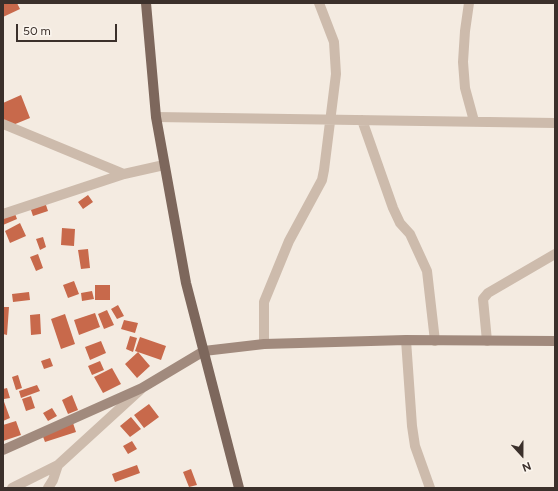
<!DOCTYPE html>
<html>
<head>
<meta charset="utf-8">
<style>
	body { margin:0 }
	#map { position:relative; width:558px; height:491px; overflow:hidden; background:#f4ebe1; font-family:Figtree,sans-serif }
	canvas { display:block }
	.frame { position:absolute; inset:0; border:4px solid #3b302b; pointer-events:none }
	.north { position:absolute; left:502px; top:435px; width:40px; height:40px; -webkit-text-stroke:3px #fbf5ee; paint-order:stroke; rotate:159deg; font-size:11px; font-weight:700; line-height:16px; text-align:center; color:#3b302b }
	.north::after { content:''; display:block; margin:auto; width:14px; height:18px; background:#3b302b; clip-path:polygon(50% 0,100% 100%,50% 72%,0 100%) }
	.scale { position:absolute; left:16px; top:24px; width:101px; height:18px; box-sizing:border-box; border:2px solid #3b302b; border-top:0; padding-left:5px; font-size:12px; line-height:14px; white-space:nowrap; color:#3b302b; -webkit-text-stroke:3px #fbf5ee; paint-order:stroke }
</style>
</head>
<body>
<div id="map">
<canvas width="558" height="491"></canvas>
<div class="frame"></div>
<div class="north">N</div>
<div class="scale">50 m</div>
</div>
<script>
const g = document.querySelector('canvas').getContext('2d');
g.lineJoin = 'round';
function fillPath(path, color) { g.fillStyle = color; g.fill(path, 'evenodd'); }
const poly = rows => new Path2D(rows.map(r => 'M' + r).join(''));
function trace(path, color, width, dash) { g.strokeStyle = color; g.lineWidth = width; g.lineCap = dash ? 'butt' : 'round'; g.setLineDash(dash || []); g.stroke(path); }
fillPath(poly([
	[3,3,17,3,20,9,3,17],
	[21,95,30,118,3,129,3,103],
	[88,195,93,202,83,209,78,202],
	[45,202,48,211,33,216,30,207],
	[14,211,17,219,3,225,3,216],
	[20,223,26,236,10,243,5,231],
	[62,228,75,229,74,246,61,245],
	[43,237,46,247,40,250,36,239],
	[88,249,90,268,81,269,78,250],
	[38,254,43,268,36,271,30,257],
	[74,281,79,294,68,298,63,285],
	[95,285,110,285,110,300,95,300],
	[92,291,94,299,82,301,81,293],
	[29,292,30,300,13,302,12,294],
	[118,305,124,316,117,319,111,309],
	[3,307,9,307,7,335,3,334],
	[107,310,114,325,104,329,98,314],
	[95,313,100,327,79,335,74,320],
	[40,314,41,334,31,335,30,315],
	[65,314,75,344,61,349,51,319],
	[124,320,138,323,135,333,121,329],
	[130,336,137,338,133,352,126,349],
	[140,337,166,346,161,360,135,351],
	[101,341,106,353,90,360,85,347],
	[138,352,150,366,137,378,125,364],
	[50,358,53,366,44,369,41,361],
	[100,361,104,370,92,375,88,366],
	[112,368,121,384,103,393,94,377],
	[18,375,22,388,16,390,12,377],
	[37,385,40,391,21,398,19,391],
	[7,388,10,398,4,399,3,389],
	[72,395,78,410,68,414,62,400],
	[31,396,35,408,26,411,22,399],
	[3,399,10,418,3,421],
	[149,404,159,417,144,428,134,415],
	[52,408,57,416,48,421,43,413],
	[131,417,141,429,130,437,120,426],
	[16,421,21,435,3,441,3,425],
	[73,423,76,432,45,442,42,434],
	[132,441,137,449,128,454,123,446],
	[137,465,140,473,115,482,112,474],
	[191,469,197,485,189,487,183,472]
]), '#c8694b');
trace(poly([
	[469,3,465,31,463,62,465,88,474,121],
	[156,117,555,123],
	[362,120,393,208,400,223,410,234,427,271,435,341],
	[3,124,124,174],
	[3,214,124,174,164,165],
	[406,340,412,426,415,446,430,488],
	[487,341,483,299,488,293,555,254],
	[264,344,264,302,289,241,322,180,324,170,336,74,334,42,319,3],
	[12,488,58,465,140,390],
	[48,488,53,480,58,465]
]), '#cdbbac', 10);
trace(poly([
	[3,450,142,388,204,351,264,344,406,340,555,341]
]), '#a18a7d', 10);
trace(poly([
	[146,3,156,117,186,283,239,488]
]), '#7d675c', 10);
</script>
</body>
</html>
